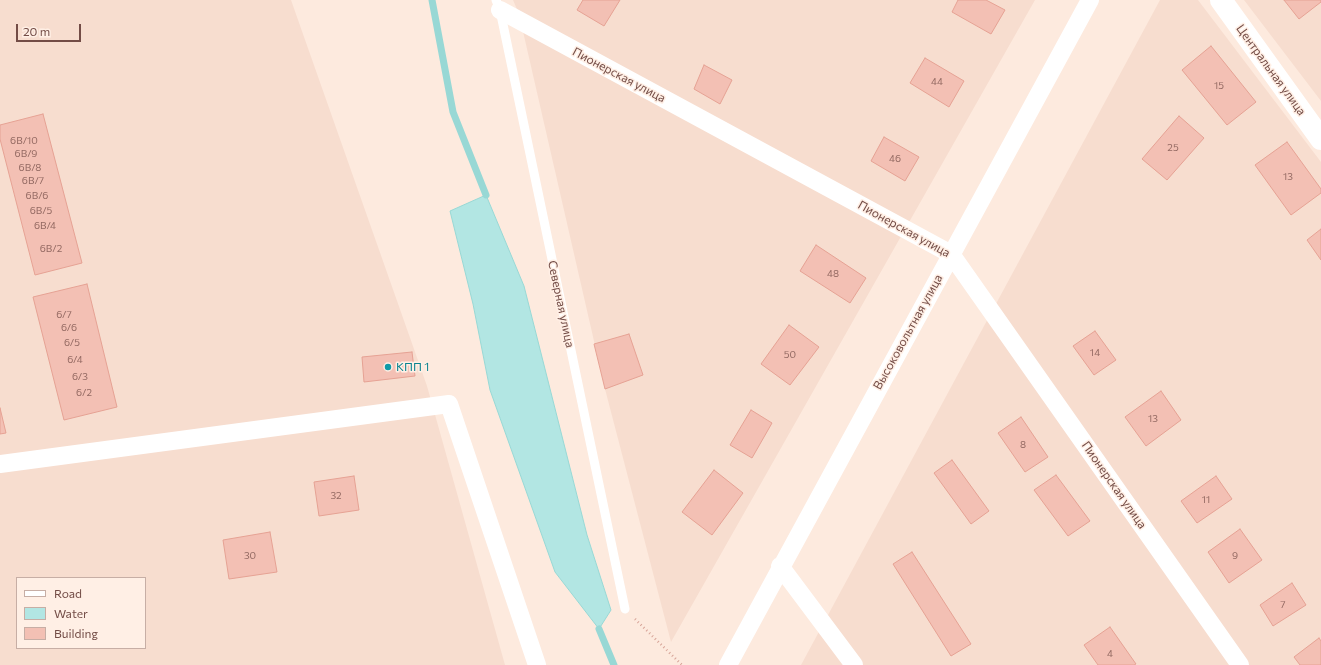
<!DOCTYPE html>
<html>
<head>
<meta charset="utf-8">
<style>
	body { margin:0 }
	#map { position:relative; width:1321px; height:665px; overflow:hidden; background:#fdeade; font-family:Commissioner,sans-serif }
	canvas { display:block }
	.legend { position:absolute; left:16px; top:577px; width:130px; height:72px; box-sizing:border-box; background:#ffefe5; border:1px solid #c7aea5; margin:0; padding:5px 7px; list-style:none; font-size:12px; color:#734c46 }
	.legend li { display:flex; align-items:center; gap:8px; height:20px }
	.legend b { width:20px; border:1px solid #c7aea5 }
	.scale { position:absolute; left:16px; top:24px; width:65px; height:18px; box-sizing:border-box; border:2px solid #734c46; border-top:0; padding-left:5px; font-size:12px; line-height:14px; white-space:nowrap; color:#734c46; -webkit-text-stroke:3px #ffefe5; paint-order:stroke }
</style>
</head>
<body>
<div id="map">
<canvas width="1321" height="665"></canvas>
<ul class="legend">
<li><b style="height:5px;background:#fff"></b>Road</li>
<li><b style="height:11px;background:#b2e6e3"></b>Water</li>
<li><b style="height:11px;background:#f3c0b4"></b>Building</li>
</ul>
<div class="scale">20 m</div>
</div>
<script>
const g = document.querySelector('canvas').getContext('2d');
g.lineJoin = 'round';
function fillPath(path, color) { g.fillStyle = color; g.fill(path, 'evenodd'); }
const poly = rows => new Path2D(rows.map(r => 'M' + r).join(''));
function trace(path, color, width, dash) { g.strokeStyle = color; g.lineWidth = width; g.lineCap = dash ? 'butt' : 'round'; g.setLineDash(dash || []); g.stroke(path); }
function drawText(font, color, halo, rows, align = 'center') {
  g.font = font + ' Commissioner,sans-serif'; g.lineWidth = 3; g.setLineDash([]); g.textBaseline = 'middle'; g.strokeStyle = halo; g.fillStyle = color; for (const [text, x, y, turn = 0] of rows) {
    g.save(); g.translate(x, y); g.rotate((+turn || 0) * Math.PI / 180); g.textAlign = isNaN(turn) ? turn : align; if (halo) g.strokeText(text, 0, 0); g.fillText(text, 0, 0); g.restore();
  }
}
fillPath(poly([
	[0,0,291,0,427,386,505,665,0,665],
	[17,578,145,578,145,648,17,648],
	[513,0,1035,0,671,642,605,389,519,14],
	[1160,0,1198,0,1321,162,1321,665,801,665],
	[1244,0,1321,0,1321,101]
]), '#f7ddcf');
const water = poly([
	[486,195,524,286,587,535,611,610,599,629,555,572,490,390,473,304,450,211,486,195]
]);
fillPath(water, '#b2e6e3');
trace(water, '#98d8d5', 1);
trace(poly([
	[432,0,453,112,486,195],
	[599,629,614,665]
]), '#98d8d5', 7);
const building = poly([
	[583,0,620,0,604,26,577,10,583,0],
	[958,0,986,0,1005,10,991,34,952,12,958,0],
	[1284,0,1321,0,1321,2,1299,19,1284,0],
	[1211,46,1256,102,1227,125,1182,70,1211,46],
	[925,58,964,81,949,107,910,83,925,58],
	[704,65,732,80,720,104,694,89,704,65],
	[43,114,82,263,35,275,0,139,0,125,43,114],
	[1179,116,1204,138,1167,180,1142,159,1179,116],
	[884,137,919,157,905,181,871,161,884,137],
	[1287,142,1321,189,1321,193,1291,215,1255,165,1287,142],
	[1321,229,1321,260,1307,240,1321,229],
	[816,245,866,278,850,303,800,271,816,245],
	[87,284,117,407,64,420,33,297,87,284],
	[789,325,819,347,790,385,761,364,789,325],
	[1095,331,1116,360,1094,375,1073,346,1095,331],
	[629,334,643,375,605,389,594,344,629,334],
	[412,352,415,376,364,382,362,357,412,352],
	[1161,391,1181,420,1146,446,1125,417,1161,391],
	[0,408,6,433,0,434,0,408],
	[751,410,772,423,752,458,730,445,751,410],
	[1021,417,1048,457,1025,472,998,433,1021,417],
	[952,460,989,511,971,524,934,473,952,460],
	[714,470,743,493,712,535,682,512,714,470],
	[1056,475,1090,521,1068,536,1034,490,1056,475],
	[354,476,359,510,319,516,314,482,354,476],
	[1216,476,1232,499,1197,523,1181,501,1216,476],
	[1240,529,1262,560,1229,583,1208,552,1240,529],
	[270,532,277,572,229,579,223,540,270,532],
	[912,552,971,644,951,656,893,564,912,552],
	[1292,583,1306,605,1273,626,1260,605,1292,583],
	[1110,627,1136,664,1134,665,1098,665,1084,645,1110,627],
	[1319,638,1321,641,1321,665,1300,665,1294,657,1319,638]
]);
fillPath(building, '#f3c0b4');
trace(building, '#e6a294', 1);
trace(poly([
	[635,619,682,665]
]), '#d7a498', 2.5, [1, 3]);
trace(poly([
	[496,0,500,10,625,609]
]), '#fff', 9);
trace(poly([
	[500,10,951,254,1240,665],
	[0,464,449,404,537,665],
	[780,566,854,665],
	[728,665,1090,0]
]), '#fff', 18);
trace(poly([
	[1221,0,1321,139]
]), '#fff', 22);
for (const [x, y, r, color] of [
	[388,367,4,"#0f9aa8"]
]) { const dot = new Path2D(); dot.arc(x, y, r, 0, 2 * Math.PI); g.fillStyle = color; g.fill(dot); trace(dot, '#ffefe5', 1.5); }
drawText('10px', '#936962', null, [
	["44",937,82],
	["15",1219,86],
	["6В/10",24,141],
	["25",1173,148],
	["6В/9",26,154],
	["46",895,159],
	["6В/8",30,168],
	["13",1288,177],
	["6В/7",33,181],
	["6В/6",37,196],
	["6В/5",41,211],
	["6В/4",45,226],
	["6В/2",51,249],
	["48",833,274],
	["6/7",64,315],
	["6/6",69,328],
	["6/5",72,343],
	["14",1095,353],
	["50",790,355],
	["6/4",75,360],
	["6/3",80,377],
	["6/2",84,393],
	["13",1153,419],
	["8",1023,445],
	["32",336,496],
	["11",1206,500],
	["30",250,556],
	["9",1235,556],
	["7",1283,605],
	["4",1110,654]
]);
drawText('12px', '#734c46', '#ffefe5', [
	["Центральная улица",1271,70,54],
	["Пионерская улица",619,75,28],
	["Пионерская улица",904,229,29],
	["Северная улица",561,304,78],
	["Высоковольтная улица",908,332,-61],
	["Пионерская улица",1114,485,55]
]);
drawText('12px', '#0d838f', '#ffefe5', [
	["КПП 1",396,367]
], 'left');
</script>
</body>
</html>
